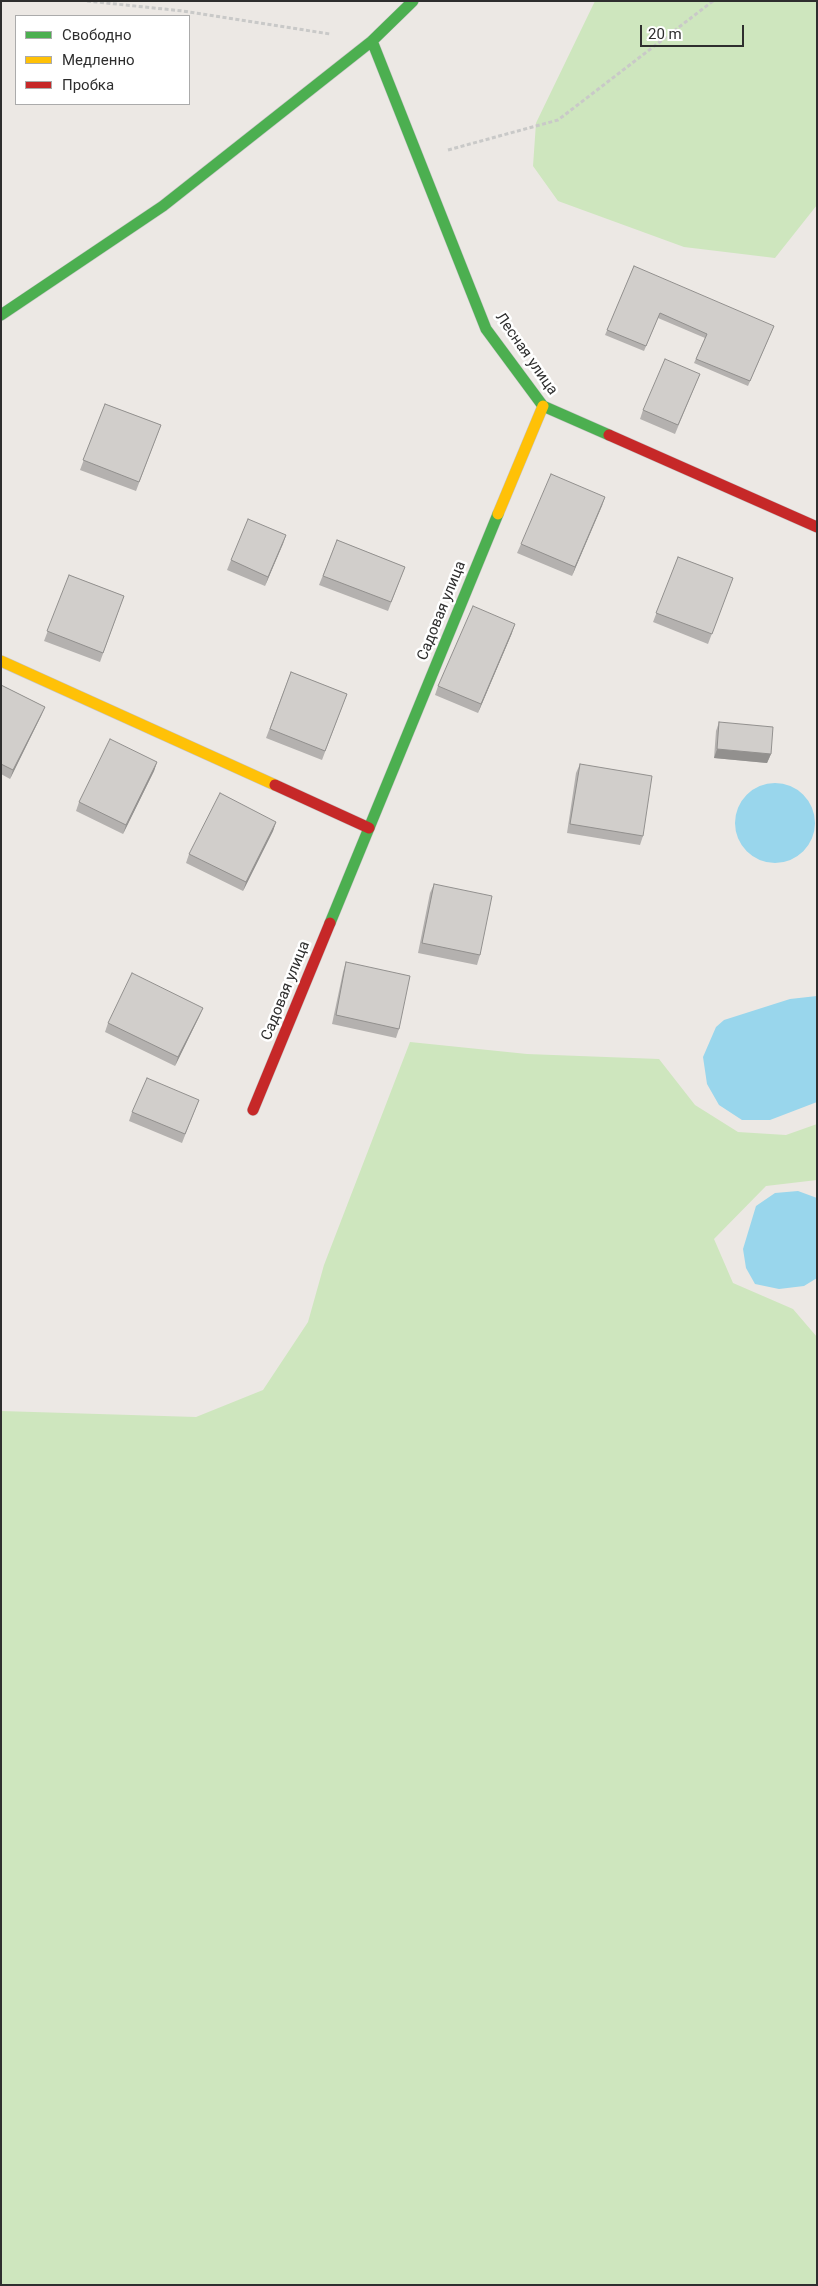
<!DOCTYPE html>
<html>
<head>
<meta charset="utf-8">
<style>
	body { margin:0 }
	#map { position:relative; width:818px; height:2286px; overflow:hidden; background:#ece8e4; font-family:Roboto,sans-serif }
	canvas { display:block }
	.frame { position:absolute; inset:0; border:2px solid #2e2e2e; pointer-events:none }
	.legend { position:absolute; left:15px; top:15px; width:175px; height:90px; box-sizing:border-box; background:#fff; border:1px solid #ababab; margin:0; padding:6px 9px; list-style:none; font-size:15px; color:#2e2e2e }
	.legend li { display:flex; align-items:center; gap:10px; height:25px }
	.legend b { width:25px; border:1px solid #ababab }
	.scale { position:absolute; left:640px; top:25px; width:104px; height:22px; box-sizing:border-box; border:2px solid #2e2e2e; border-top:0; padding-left:6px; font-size:15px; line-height:18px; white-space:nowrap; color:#2e2e2e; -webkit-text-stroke:4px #fff; paint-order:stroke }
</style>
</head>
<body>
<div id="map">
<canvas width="818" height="2286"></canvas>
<div class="frame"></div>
<ul class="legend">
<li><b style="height:6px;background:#4caf50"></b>Свободно</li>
<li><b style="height:6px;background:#ffc107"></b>Медленно</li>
<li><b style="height:6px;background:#c62828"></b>Пробка</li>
</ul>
<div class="scale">20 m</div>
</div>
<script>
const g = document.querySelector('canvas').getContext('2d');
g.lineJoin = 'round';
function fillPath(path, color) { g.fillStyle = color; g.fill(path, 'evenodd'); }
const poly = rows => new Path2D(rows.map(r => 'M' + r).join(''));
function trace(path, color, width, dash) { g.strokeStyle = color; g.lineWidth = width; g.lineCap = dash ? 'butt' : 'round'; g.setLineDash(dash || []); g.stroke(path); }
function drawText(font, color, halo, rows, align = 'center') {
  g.font = font + ' Roboto,sans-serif'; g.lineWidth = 5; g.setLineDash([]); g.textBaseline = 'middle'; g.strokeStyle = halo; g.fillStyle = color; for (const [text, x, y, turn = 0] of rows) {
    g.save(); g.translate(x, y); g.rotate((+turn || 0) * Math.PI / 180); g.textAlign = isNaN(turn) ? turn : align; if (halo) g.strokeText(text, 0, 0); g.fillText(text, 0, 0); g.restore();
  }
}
fillPath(poly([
	[595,1,817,1,817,205,775,258,684,247,558,201,533,166,536,123],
	[410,1042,527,1054,659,1059,695,1105,738,1132,786,1135,817,1124,817,1180,766,1186,714,1239,733,1283,793,1309,817,1337,817,2285,1,2285,1,1411,196,1417,263,1390,308,1322,324,1265]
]), '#cee6be');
fillPath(poly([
	'735 823a40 40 0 1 1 80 0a40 40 0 1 1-80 0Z',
	[817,996,817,1102,770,1120,742,1120,719,1105,707,1084,703,1057,716,1027,724,1020,790,999],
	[798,1191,817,1198,817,1278,804,1286,779,1289,755,1284,746,1268,743,1249,756,1206,775,1193]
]), '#99d6ec');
const fast = poly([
	[372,41,486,329,543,406,609,435],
	[1,315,163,206,372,41,413,1],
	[330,923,498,514]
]);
const slow = poly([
	[498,514,543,406],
	[1,661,275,785]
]);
const jam = poly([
	[609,435,817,527],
	[275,785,369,828],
	[253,1110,330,923]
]);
trace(fast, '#c5c4c5', 12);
trace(slow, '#c5c4c5', 12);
trace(jam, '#c5c4c5', 12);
trace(poly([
	[87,1,183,11,330,34],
	[448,150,558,120,713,1]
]), '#c9c9c8', 3, [4, 2.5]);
trace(fast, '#4caf50', 11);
trace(slow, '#ffc107', 11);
trace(jam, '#c62828', 11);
fillPath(poly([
	[634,266,772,331,748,386,694,363,705,338,658,318,644,351,605,335],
	[700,374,675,434,640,419,643,410],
	[105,404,161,425,136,491,80,470],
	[605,497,572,576,517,553,521,544],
	[286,535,265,586,227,570,231,560],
	[337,540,405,567,388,611,319,585],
	[678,557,733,578,708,644,653,622],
	[69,575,124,596,100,662,44,641],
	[512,633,478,713,435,695,438,686],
	[291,672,347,694,322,760,266,738],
	[1,685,45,707,41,716,10,779,1,774],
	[719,722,771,754,767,763,714,758,716,731],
	[157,762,154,771,123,834,76,811,79,802],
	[580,764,643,836,640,845,567,833,576,773],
	[276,822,273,831,243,891,186,863,189,854],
	[434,884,480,955,477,965,418,953,430,893],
	[346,962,399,1029,396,1038,332,1024,343,972],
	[203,1008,199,1017,175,1066,105,1032,108,1023],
	[199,1100,182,1143,129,1121,132,1112]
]), '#b4b1af');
fillPath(poly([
	[605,497,602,506,572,576,575,567],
	[286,535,283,544,265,586,268,577],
	[515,624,512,633,478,713,481,704],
	[45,707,41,716,10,779,13,770],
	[717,749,771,754,767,763,714,758],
	[157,762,154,771,123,834,126,825],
	[276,822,273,831,243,891,246,882],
	[203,1008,199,1017,175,1066,178,1057]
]), '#92908e');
const building = poly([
	[634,266,774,326,750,381,696,359,707,334,660,313,646,346,607,330,634,266],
	[665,359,700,374,678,425,643,410,665,359],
	[105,404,161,425,139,482,83,460,105,404],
	[551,474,605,497,575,567,521,544,551,474],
	[248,519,286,535,268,577,231,560,248,519],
	[337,540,405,567,391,602,323,576,337,540],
	[678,557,733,578,712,634,656,613,678,557],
	[69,575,124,596,103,653,47,631,69,575],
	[473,606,515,624,481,704,438,686,473,606],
	[291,672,347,694,325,751,270,729,291,672],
	[1,685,45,707,13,770,1,764,1,685],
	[719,722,773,727,771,754,717,749,719,722],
	[110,739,157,762,126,825,79,802,110,739],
	[580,764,652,776,643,836,570,824,580,764],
	[220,793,276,822,246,882,189,854,220,793],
	[434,884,492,896,480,955,422,943,434,884],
	[346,962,410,976,399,1029,336,1015,346,962],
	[132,973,203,1008,178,1057,108,1023,132,973],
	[147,1078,199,1100,185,1134,132,1112,147,1078]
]);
fillPath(building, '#d1cecb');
trace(building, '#92908e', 1);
drawText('15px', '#2e2e2e', '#fff', [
	["Лесная улица",526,354,55],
	["Садовая улица",442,611,-68],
	["Садовая улица",286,991,-68]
]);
</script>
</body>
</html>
